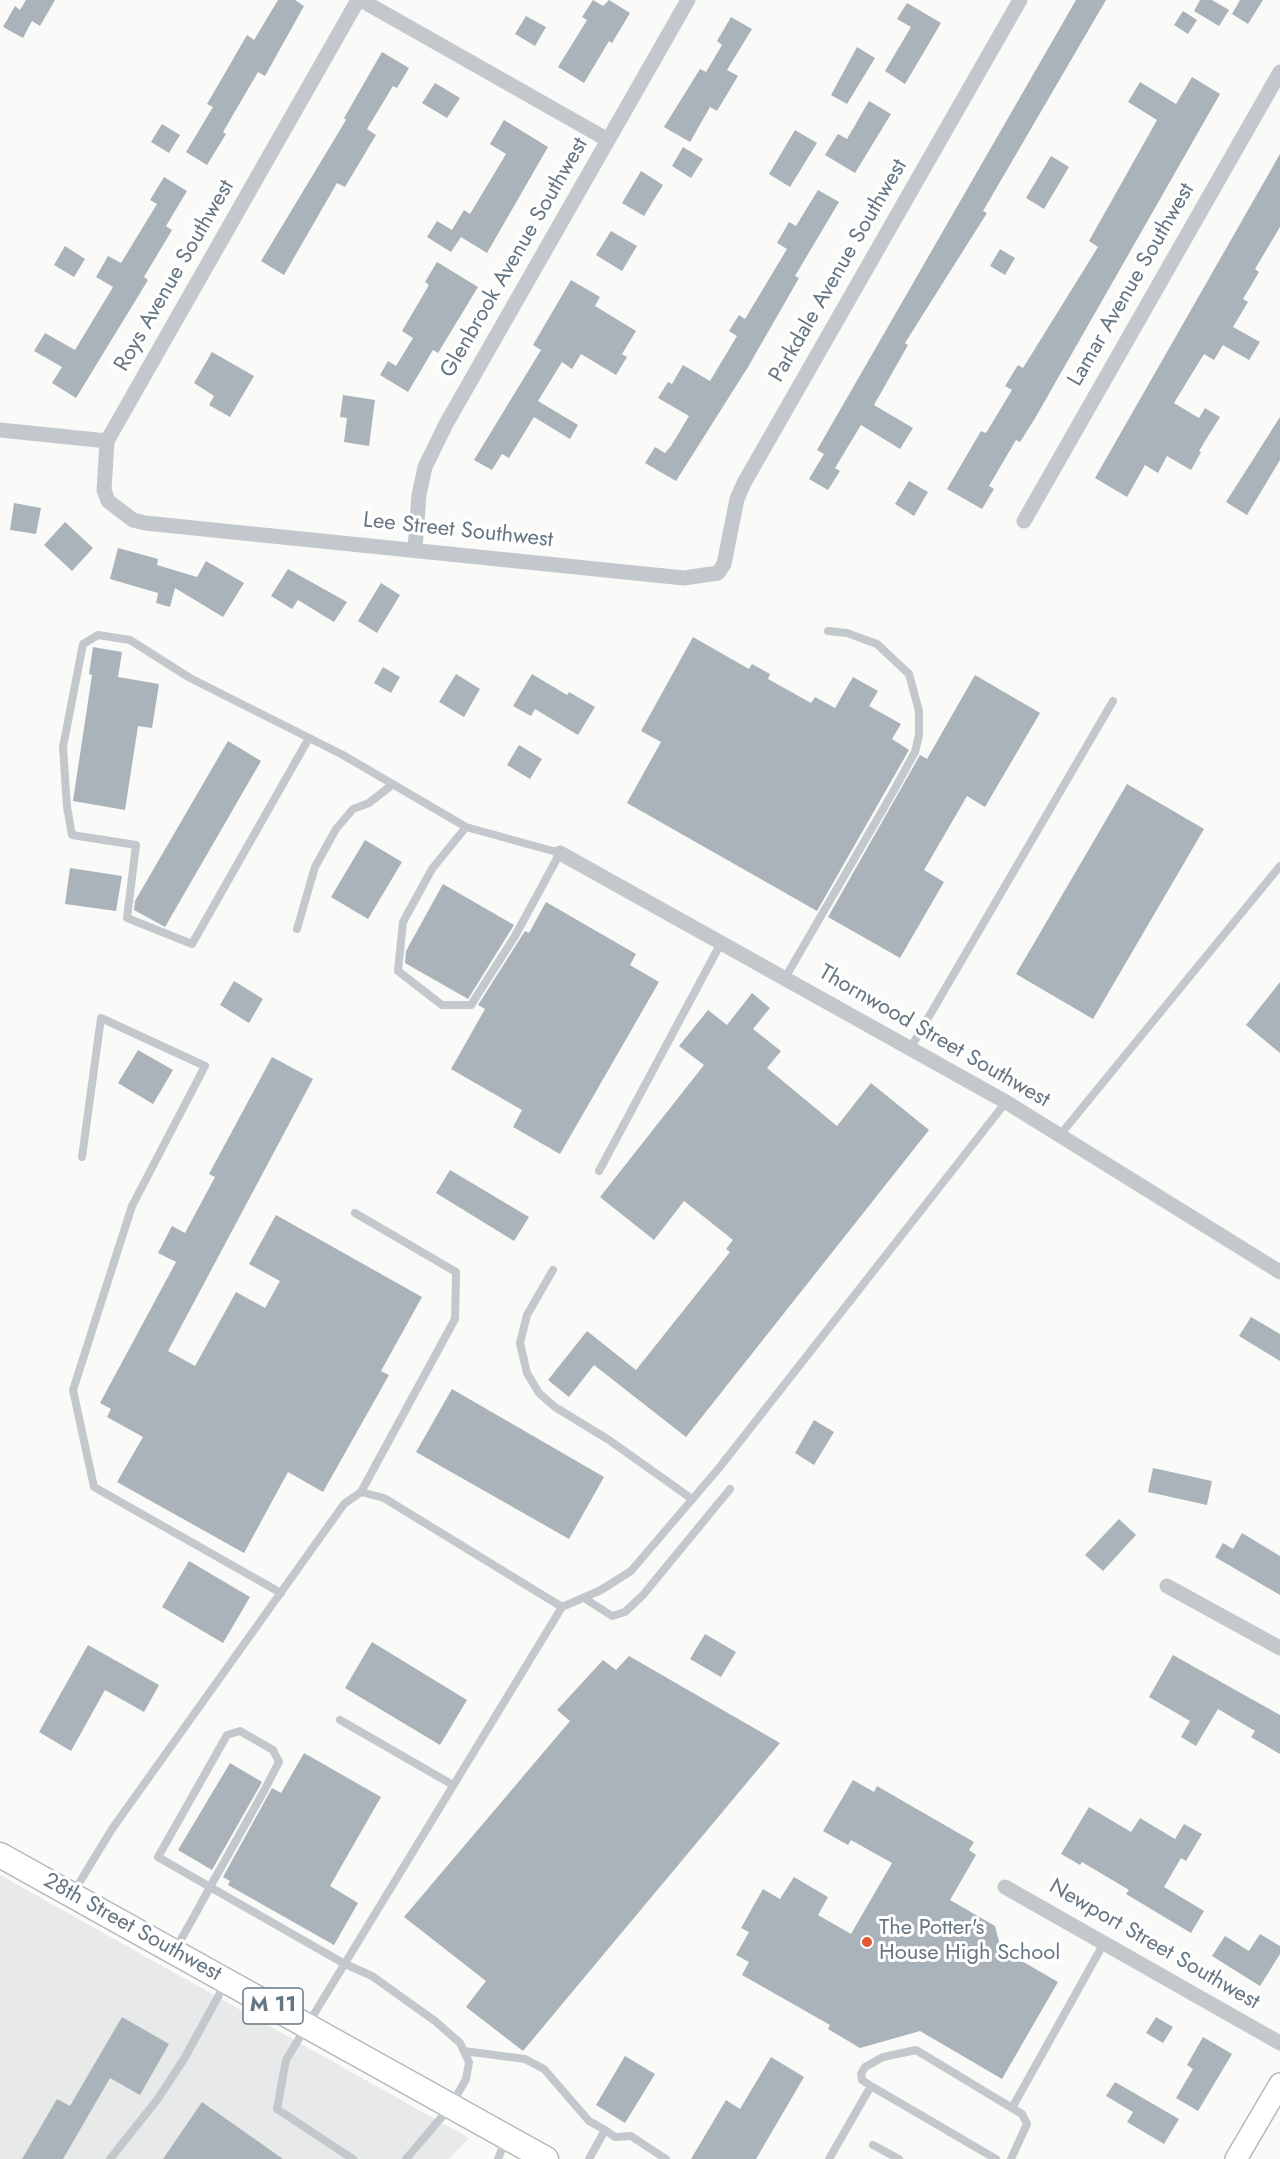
<!DOCTYPE html>
<html>
<head>
<meta charset="utf-8">
<style>
	body { margin:0 }
	canvas { display:block; background:#fafaf8 }
</style>
</head>
<body>
<canvas width="1280" height="2159"></canvas>
<script>
const g = document.querySelector('canvas').getContext('2d');
g.lineJoin = 'round';
function fillPath(path, color) { g.fillStyle = color; g.fill(path, 'evenodd'); }
const poly = rows => new Path2D(rows.map(r => 'M' + r).join(''));
function trace(path, color, width, dash) { g.strokeStyle = color; g.lineWidth = width; g.lineCap = dash ? 'butt' : 'round'; g.setLineDash(dash || []); g.stroke(path); }
function drawText(font, color, halo, rows, align = 'center') {
  g.font = font + ' Jost,sans-serif'; g.lineWidth = 6; g.setLineDash([]); g.textBaseline = 'middle'; g.strokeStyle = halo; g.fillStyle = color; for (const [text, x, y, turn = 0] of rows) {
    g.save(); g.translate(x, y); g.rotate((+turn || 0) * Math.PI / 180); g.textAlign = isNaN(turn) ? turn : align; if (halo) g.strokeText(text, 0, 0); g.fillText(text, 0, 0); g.restore();
  }
}
fillPath(poly([
	[0,1875,469,2138,449,2159,0,2159]
]), '#e8e9e9');
fillPath(poly([
	[26,0,55,0,40,26,32,21,23,38,3,27,15,6,20,10],
	[278,0,295,0,304,6,265,76,258,72,223,132,226,134,207,165,186,152,213,107,207,104,247,35,254,40],
	[593,0,603,6,609,0,630,13,612,43,609,41,584,83,558,67,587,20,582,17],
	[1076,0,1106,0,983,211,987,213,905,343,908,345,874,405,913,428,900,449,861,425,835,468,840,471,828,490,809,479,824,454,817,450],
	[1200,0,1212,0,1229,10,1219,26,1194,11],
	[1240,0,1263,0,1248,24,1232,14],
	[907,3,941,23,905,84,885,71,911,27,897,19],
	[1183,11,1197,20,1188,34,1174,25],
	[526,16,546,27,535,46,515,34],
	[731,17,752,29,727,70,738,76,717,111,710,107,690,142,664,127,700,69,706,72,722,45,717,41],
	[857,47,875,58,847,104,831,95],
	[382,52,409,68,397,88,393,86,367,129,376,135,345,187,337,183,284,275,261,261,346,120,344,118],
	[1192,77,1220,94,1034,420,1020,442,1016,440,989,486,994,489,982,509,947,489,981,431,986,433,1012,390,1005,386,1018,365,1023,368,1098,247,1089,241,1157,120,1128,102,1140,82,1176,104],
	[435,83,460,98,447,118,422,103],
	[869,101,891,114,855,173,825,155,838,134,847,139],
	[504,120,548,147,487,253,461,237,451,252,427,237,437,221,452,230,464,210,470,214,506,154,490,144],
	[162,124,180,135,169,153,151,142],
	[795,130,817,143,790,187,769,174],
	[683,147,703,159,691,178,672,166],
	[1280,154,1280,227,1255,269,1259,272,1243,299,1248,302,1233,327,1260,342,1249,360,1223,345,1214,360,1204,354,1174,403,1199,418,1205,408,1220,417,1199,451,1201,452,1191,470,1167,456,1158,473,1145,465,1127,497,1095,478],
	[1051,156,1069,167,1044,209,1026,198],
	[641,171,663,185,644,216,622,203],
	[164,177,187,191,166,226,172,230,144,277,148,280,76,398,52,383,62,367,34,351,45,333,75,350,113,287,96,277,108,256,121,263,157,204,150,200],
	[818,190,839,202,795,276,799,278,748,367,676,481,645,463,655,447,665,453,671,446,689,416,658,398,668,382,672,384,683,365,710,381,737,336,729,331,739,315,745,319,787,249,777,243,789,222,796,226],
	[611,231,637,246,622,271,596,255],
	[65,246,85,259,74,277,54,265],
	[1000,249,1015,258,1005,275,990,266],
	[437,262,478,287,438,353,433,350,408,392,380,375,388,361,396,366,413,338,402,331,429,285,425,282],
	[571,280,600,297,595,306,636,331,622,354,627,357,616,375,581,354,572,369,562,362,538,401,578,425,570,439,534,417,509,458,502,454,492,470,474,460,541,350,533,345],
	[212,352,254,376,230,417,209,405,214,396,194,383],
	[343,395,375,400,369,446,344,442,347,418,340,417],
	[1280,417,1280,460,1247,515,1226,502],
	[909,481,928,492,914,516,895,504],
	[14,503,41,508,36,534,10,530],
	[65,522,93,548,72,571,44,545],
	[118,548,158,559,157,565,197,577,206,561,244,583,223,617,175,588,170,607,156,603,158,593,110,579],
	[288,569,347,602,334,622,298,600,292,609,271,596],
	[381,583,400,595,377,633,358,621],
	[693,637,749,669,752,664,770,674,768,679,811,703,815,697,835,708,853,677,878,691,869,706,901,724,892,739,909,750,817,911,627,803,661,742,641,731],
	[93,647,122,652,118,677,159,684,152,728,138,726,125,810,73,801,92,675,89,674],
	[383,667,400,677,391,693,374,683],
	[456,674,480,689,464,717,439,702],
	[532,674,567,695,569,692,595,707,578,735,535,709,531,716,513,706],
	[975,675,1040,713,985,807,967,796,924,870,944,882,900,958,828,917,920,755,927,759],
	[228,741,261,761,165,927,134,910,135,901],
	[519,745,542,759,530,779,507,765],
	[1127,784,1204,829,1093,1019,1016,974],
	[365,840,402,862,368,919,331,897],
	[70,868,122,876,116,911,65,904],
	[443,884,514,925,468,999,405,963,406,951],
	[546,902,636,954,630,965,659,982,560,1154,513,1127,522,1110,451,1069,485,1009,478,1005,525,931,529,933],
	[234,981,263,999,249,1023,220,1005],
	[1280,982,1280,1053,1246,1025],
	[752,993,770,1008,753,1029,781,1051,767,1068,837,1126,871,1083,929,1130,686,1437,594,1365,569,1397,548,1380,587,1331,636,1370,730,1252,726,1249,733,1240,684,1201,654,1240,600,1197,704,1065,679,1046,708,1010,727,1025],
	[138,1050,173,1070,153,1104,118,1083],
	[272,1057,313,1079,168,1351,195,1366,236,1292,265,1308,280,1281,249,1264,276,1215,422,1297,381,1371,389,1375,323,1492,288,1472,244,1553,117,1482,143,1437,107,1417,111,1409,100,1403,176,1262,158,1253,172,1226,185,1233,215,1177,209,1174],
	[450,1170,529,1217,514,1241,436,1193],
	[1251,1317,1280,1334,1280,1361,1239,1336],
	[452,1389,604,1477,569,1539,416,1452],
	[814,1420,834,1432,814,1465,795,1453],
	[1153,1468,1212,1481,1207,1505,1148,1492],
	[1119,1519,1136,1535,1103,1571,1085,1555],
	[1242,1533,1280,1556,1280,1595,1215,1557,1223,1543,1233,1549],
	[189,1561,250,1597,223,1643,162,1607],
	[705,1634,736,1652,721,1677,690,1659],
	[372,1642,467,1700,440,1745,345,1688],
	[88,1645,159,1685,144,1712,105,1690,71,1751,39,1732],
	[1173,1655,1280,1715,1280,1754,1251,1737,1255,1731,1218,1709,1196,1746,1181,1737,1190,1721,1149,1697],
	[629,1656,780,1743,523,2051,466,2007,486,1981,404,1917,570,1721,557,1710,603,1660,616,1670],
	[304,1753,381,1797,330,1886,358,1903,334,1945,228,1885,230,1881,223,1877,272,1788,281,1793],
	[230,1763,262,1782,212,1870,178,1850],
	[853,1780,874,1792,877,1786,974,1842,969,1850,976,1855,950,1900,995,1926,1001,1949,1058,1982,1002,2079,920,2031,860,2048,828,2029,830,2025,742,1975,749,1962,736,1955,749,1932,741,1928,763,1889,780,1899,794,1877,828,1897,818,1915,851,1934,892,1863,851,1840,848,1845,823,1831],
	[1089,1807,1131,1832,1140,1818,1175,1839,1184,1824,1202,1834,1186,1861,1181,1858,1164,1887,1204,1911,1191,1933,1126,1894,1129,1890,1082,1862,1080,1865,1061,1854],
	[1260,1934,1280,1946,1280,1954,1260,1986,1212,1956,1225,1936,1249,1951],
	[122,2017,169,2044,140,2095,110,2078,63,2159,22,2159,57,2099,70,2106],
	[1156,2017,1173,2027,1163,2043,1146,2033],
	[1203,2037,1232,2054,1198,2111,1176,2098,1193,2069,1187,2065],
	[625,2056,655,2074,625,2123,596,2105],
	[771,2057,804,2077,756,2159,691,2159,726,2100,740,2109],
	[1115,2082,1179,2119,1164,2144,1127,2122,1133,2112,1106,2096],
	[202,2102,283,2159,163,2159]
]), '#aab3b9');
const secondary = poly([
	[1236,2159,1280,2084]
]);
const primary = poly([
	[0,1855,546,2159]
]);
trace(secondary, '#b3babf', 24);
trace(primary, '#b5babe', 27);
trace(poly([
	[309,738,192,944,127,918,136,845,72,835,67,807,63,747,83,644,98,635,130,640,190,678,343,755,466,827,560,853,515,936,471,1005,442,1005,398,971,403,922,432,869,466,827],
	[297,929,315,867,336,829,353,809,369,803,393,784],
	[785,978,893,792,915,752,919,735,919,711,909,674,877,644,847,633,828,631],
	[910,1049,1113,701],
	[1060,1135,1280,866],
	[82,1157,101,1018,205,1066,132,1206,73,1390,94,1487,281,1593],
	[599,1171,721,943],
	[355,1213,456,1272,455,1319,361,1492],
	[553,1270,527,1315,520,1343,527,1373,539,1393,555,1407,609,1440,692,1499],
	[584,1598,612,1616,625,1612,643,1595,730,1489],
	[340,1720,453,1785],
	[73,1893,112,1829,344,1504,361,1492,384,1498,562,1607],
	[175,1950,197,1911,210,1887,264,1791,279,1762,273,1750,240,1731,227,1735,158,1857,210,1887,343,1963,372,1976,435,2021,460,2043,469,2062,466,2079,451,2106,406,2159],
	[464,2051,525,2059,544,2069,589,2121,605,2130],
	[871,2086,862,2080,861,2074,865,2067,883,2057,916,2050,1012,2108],
	[873,2145,899,2159],
	[110,2159,157,2100,184,2059,225,1984],
	[353,2159,277,2109,286,2060,562,1607,601,1590,631,1571,719,1468,1006,1102],
	[498,2159,505,2141],
	[589,2159,605,2130,615,2137,631,2136,666,2159],
	[829,2159,871,2086,996,2159],
	[1011,2159,1027,2124,1022,2114,1012,2108,1104,1943]
]), '#c3c8cc', 8);
trace(poly([
	[358,0,107,441,104,490,108,501,133,520,145,523,684,578,718,573,724,564,737,499,744,483,1020,0],
	[361,0,608,140],
	[0,430,107,441],
	[1024,521,1280,72],
	[415,549,419,495,425,467,446,424,688,0],
	[560,853,1006,1102,1280,1272],
	[1167,1586,1280,1648],
	[1005,1887,1280,2043]
]), '#c3c8cc', 15);
trace(secondary, '#fff', 21);
trace(primary, '#fff', 24);
for (const [x, y, r, color] of [
	[867,1942,6,"#e4572e"]
]) { const dot = new Path2D(); dot.arc(x, y, r, 0, 2 * Math.PI); g.fillStyle = color; g.fill(dot); trace(dot, '#fff', 2); }
for (const [x, y, w] of [
	[273,2006,60]
]) { const box = new Path2D(); box.roundRect(x - w / 2, y - 18, w, 36, 4.5); g.fillStyle = '#fff'; g.fill(box); trace(box, '#657683', 1.5); }
drawText('bold 21px', '#657683', null, [
	["M 11",273,2006]
]);
drawText('22px', '#657683', '#fff', [
	["Glenbrook Avenue Southwest",515,258,-60],
	["Parkdale Avenue Southwest",839,271,-60],
	["Roys Avenue Southwest",175,276,-60],
	["Lamar Avenue Southwest",1132,285,-60],
	["Lee Street Southwest",458,531,6],
	["Thornwood Street Southwest",934,1037,30],
	["28th Street Southwest",132,1928,29],
	["Newport Street Southwest",1154,1945,30]
]);
drawText('22px', '#657683', '#fff', [
	["The Potter's",879,1929],
	["House High School",879,1954]
], 'left');
</script>
</body>
</html>
